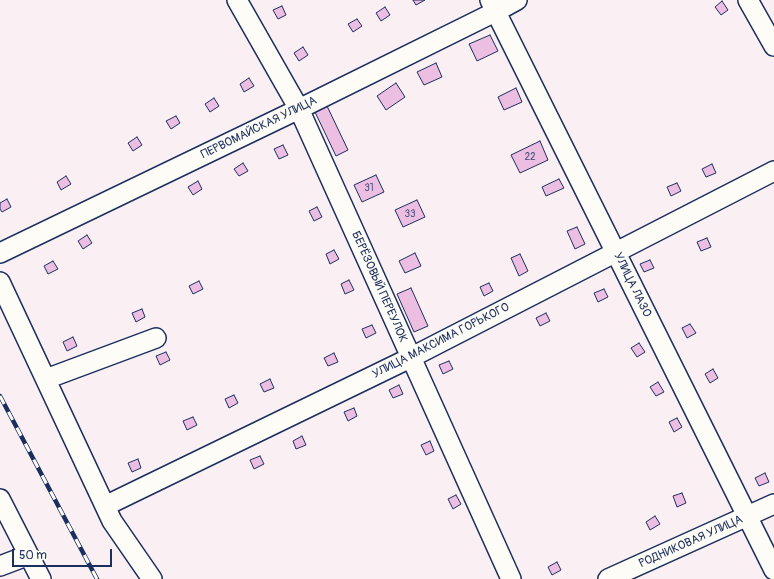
<!DOCTYPE html>
<html>
<head>
<meta charset="utf-8">
<style>
	body { margin:0 }
	#map { position:relative; width:774px; height:579px; overflow:hidden; background:#faf0f3; font-family:Pangolin,sans-serif }
	canvas { display:block }
	.scale { position:absolute; left:12px; top:549px; width:100px; height:18px; box-sizing:border-box; border:2px solid #1b2f5e; border-top:0; padding-left:5px; font-size:12px; line-height:14px; white-space:nowrap; color:#1b2f5e; -webkit-text-stroke:3px #fdfcf7; paint-order:stroke }
</style>
</head>
<body>
<div id="map">
<canvas width="774" height="579"></canvas>
<div class="scale">50 m</div>
</div>
<script>
const g = document.querySelector('canvas').getContext('2d');
g.lineJoin = 'round';
function fillPath(path, color) { g.fillStyle = color; g.fill(path, 'evenodd'); }
const poly = rows => new Path2D(rows.map(r => 'M' + r).join(''));
function trace(path, color, width, dash) { g.strokeStyle = color; g.lineWidth = width; g.lineCap = dash ? 'butt' : 'round'; g.setLineDash(dash || []); g.stroke(path); }
function drawText(font, color, halo, rows, align = 'center') {
  g.font = font + ' Pangolin,sans-serif'; g.lineWidth = 4; g.setLineDash([]); g.textBaseline = 'middle'; g.strokeStyle = halo; g.fillStyle = color; for (const [text, x, y, turn = 0] of rows) {
    g.save(); g.translate(x, y); g.rotate((+turn || 0) * Math.PI / 180); g.textAlign = isNaN(turn) ? turn : align; if (halo) g.strokeText(text, 0, 0); g.fillText(text, 0, 0); g.restore();
  }
}
const building = poly([
	[413,0,425,0,416,5,413,0],
	[722,1,728,10,721,15,715,7,722,1],
	[282,6,286,15,278,19,273,10,282,6],
	[385,7,390,15,381,21,376,13,385,7],
	[357,19,362,26,353,32,348,24,357,19],
	[490,35,498,51,477,61,469,44,490,35],
	[303,47,308,55,299,61,294,53,303,47],
	[436,63,442,77,424,85,417,72,436,63],
	[249,78,254,86,244,92,240,84,249,78],
	[396,83,405,97,386,110,377,96,396,83],
	[516,88,522,102,504,110,498,97,516,88],
	[214,98,219,106,210,112,205,104,214,98],
	[327,106,348,150,336,156,315,112,327,106],
	[176,116,180,123,171,129,166,121,176,116],
	[137,137,142,145,133,151,128,143,137,137],
	[540,141,548,160,520,173,511,155,540,141],
	[283,145,288,155,279,159,274,149,283,145],
	[243,163,248,171,239,176,234,169,243,163],
	[712,164,716,173,706,177,702,169,712,164],
	[376,175,384,192,362,202,354,185,376,175],
	[66,176,71,184,61,190,57,182,66,176],
	[559,179,564,188,546,196,542,187,559,179],
	[198,181,202,189,193,195,188,187,198,181],
	[677,183,681,191,671,196,667,187,677,183],
	[7,199,11,207,2,212,0,209,0,203,7,199],
	[417,200,425,217,403,227,395,210,417,200],
	[317,207,322,217,314,221,309,211,317,207],
	[577,227,585,244,575,249,567,231,577,227],
	[87,235,92,243,83,249,78,241,87,235],
	[707,238,711,247,701,251,697,242,707,238],
	[334,250,339,259,330,264,326,254,334,250],
	[415,253,421,266,405,273,399,261,415,253],
	[520,254,528,271,519,276,511,258,520,254],
	[650,260,654,268,644,272,640,264,650,260],
	[53,261,58,269,48,274,44,266,53,261],
	[349,280,354,290,345,294,341,284,349,280],
	[199,281,203,289,193,294,189,286,199,281],
	[489,283,493,291,484,296,480,287,489,283],
	[411,288,428,326,414,332,397,294,411,288],
	[604,289,608,297,598,302,594,293,604,289],
	[142,309,145,317,136,322,132,313,142,309],
	[546,313,550,321,540,326,536,318,546,313],
	[690,324,696,333,687,338,682,328,690,324],
	[372,325,376,333,366,338,362,329,372,325],
	[73,337,77,346,67,351,63,342,73,337],
	[639,343,645,352,637,357,631,348,639,343],
	[166,352,170,360,160,365,156,356,166,352],
	[334,353,338,362,328,366,324,358,334,353],
	[449,361,453,369,443,374,439,365,449,361],
	[713,369,718,378,710,383,705,374,713,369],
	[270,379,274,388,264,392,260,384,270,379],
	[658,382,664,392,656,396,650,387,658,382],
	[399,385,403,394,393,398,389,390,399,385],
	[234,395,238,403,229,408,225,399,234,395],
	[354,408,357,416,348,421,344,412,354,408],
	[193,417,197,425,187,430,183,421,193,417],
	[677,418,682,427,674,432,669,422,677,418],
	[302,436,306,445,296,449,293,441,302,436],
	[430,441,434,451,426,455,421,445,430,441],
	[260,456,264,464,254,469,250,460,260,456],
	[138,459,141,468,132,472,128,463,138,459],
	[765,473,769,482,759,486,755,478,765,473],
	[682,493,686,503,677,507,673,496,682,493],
	[456,495,461,504,453,509,448,499,456,495],
	[655,516,660,524,650,530,646,522,655,516],
	[557,562,561,570,552,575,548,567,557,562]
]);
fillPath(building, '#ecbee2');
trace(building, '#1b2f5e', 1);
const minor = poly([
	[237,0,299,109,511,579],
	[490,0,774,570],
	[748,0,774,46],
	[0,253,299,109,497,11,517,0],
	[0,282,112,521,152,579],
	[46,379,156,338],
	[0,499,41,579],
	[105,506,410,358,774,171],
	[0,566,29,555],
	[608,579,774,504]
]);
trace(minor, '#1b2f5e', 22);
trace(minor, '#fdfcf7', 19);
const rail = poly([
	[0,396,97,579]
]);
trace(rail, '#1b2f5e', 4.5);
trace(rail, '#fdfcf7', 3, [9]);
drawText('10px', '#4f537f', null, [
	["22",530,157],
	["31",369,188],
	["33",410,214]
]);
drawText('12px', '#1b2f5e', '#fdfcf7', [
	["ПЕРВОМАЙСКАЯ УЛИЦА",259,128,-26],
	["УЛИЦА ЛАЗО",632,285,64],
	["БЕРЁЗОВЫЙ ПЕРЕУЛОК",379,287,66],
	["УЛИЦА МАКСИМА ГОРЬКОГО",441,341,-27],
	["РОДНИКОВАЯ УЛИЦА",691,542,-24]
]);
</script>
</body>
</html>
